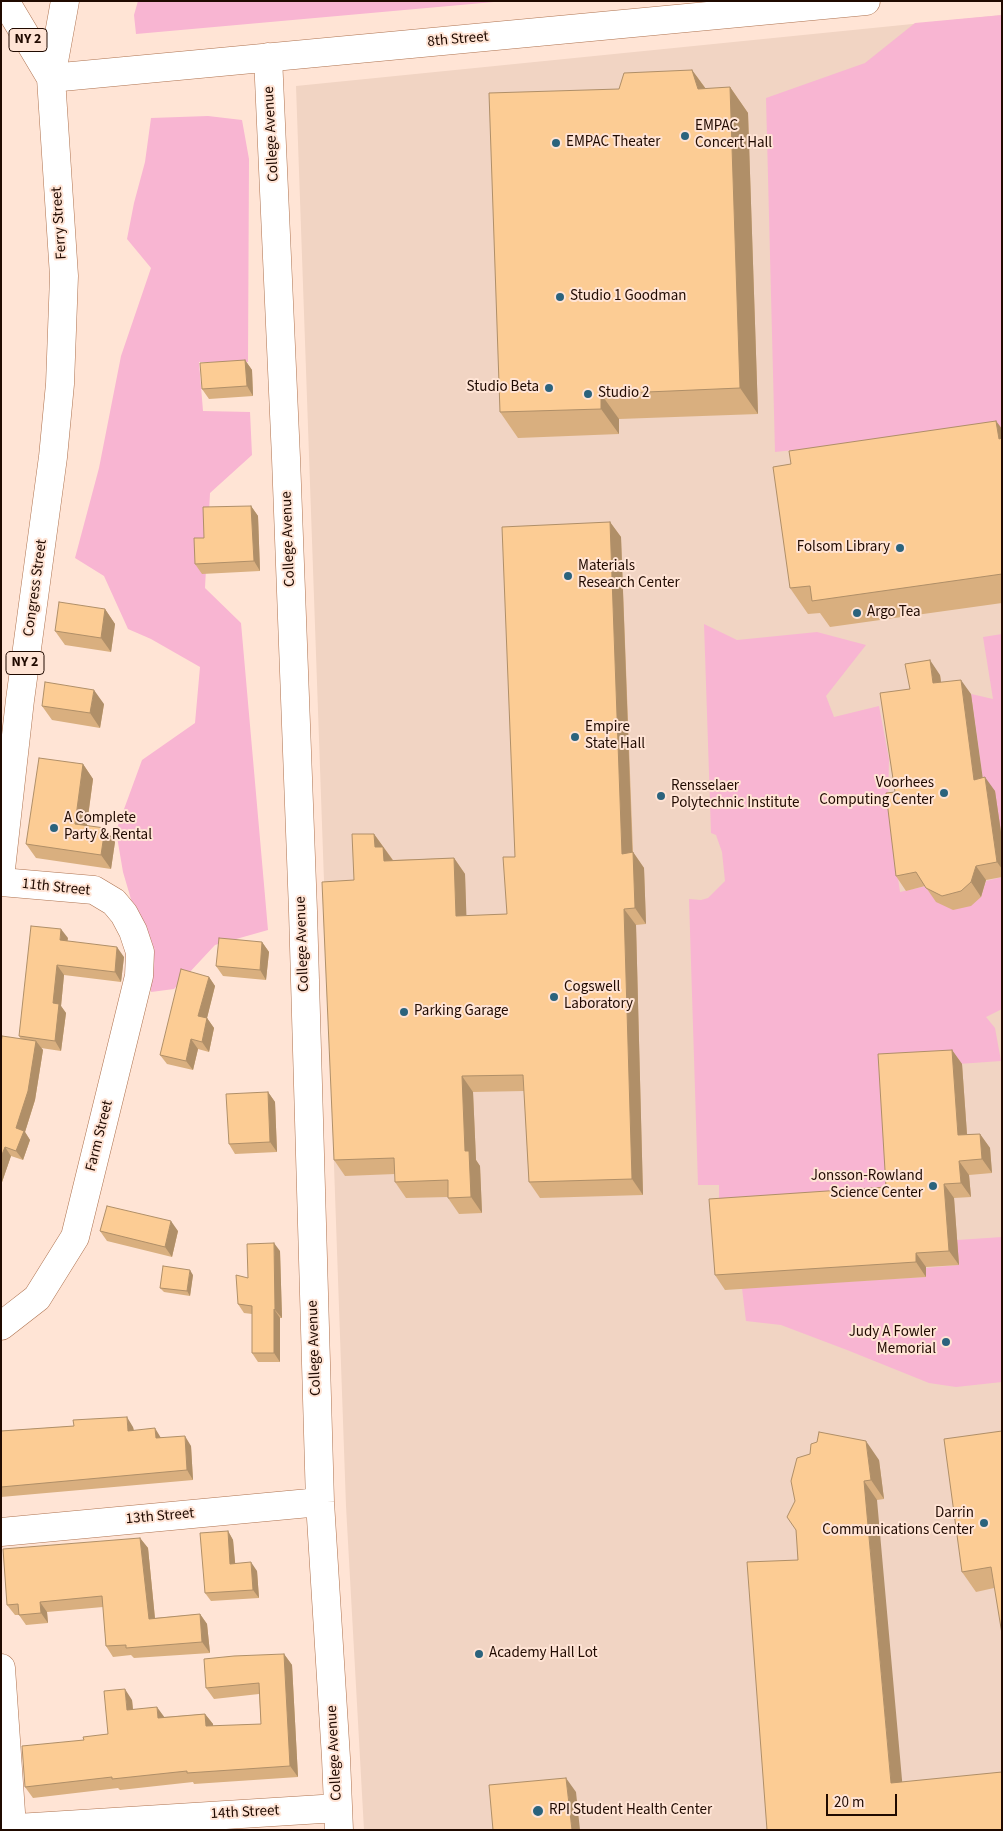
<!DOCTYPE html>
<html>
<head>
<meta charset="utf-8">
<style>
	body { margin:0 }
	#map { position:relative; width:1003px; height:1831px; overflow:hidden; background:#ffe4d5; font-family:"Source Sans 3",sans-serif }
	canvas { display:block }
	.frame { position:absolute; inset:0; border:2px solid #200a00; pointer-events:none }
	.scale { position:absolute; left:826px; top:1794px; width:71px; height:22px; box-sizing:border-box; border:2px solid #200a00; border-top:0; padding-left:6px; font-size:15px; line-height:18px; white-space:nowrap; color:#200a00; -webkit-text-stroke:4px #ffe4d5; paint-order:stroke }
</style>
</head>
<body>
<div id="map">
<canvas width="1003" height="1831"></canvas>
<div class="frame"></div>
<div class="scale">20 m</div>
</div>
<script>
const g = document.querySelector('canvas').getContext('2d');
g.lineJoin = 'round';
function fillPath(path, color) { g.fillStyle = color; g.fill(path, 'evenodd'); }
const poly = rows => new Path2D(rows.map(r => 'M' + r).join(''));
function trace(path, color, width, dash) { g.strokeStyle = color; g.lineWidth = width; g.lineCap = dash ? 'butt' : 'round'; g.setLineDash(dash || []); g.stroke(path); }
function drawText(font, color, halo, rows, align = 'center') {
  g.font = font + ' "Source Sans 3",sans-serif'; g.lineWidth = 4; g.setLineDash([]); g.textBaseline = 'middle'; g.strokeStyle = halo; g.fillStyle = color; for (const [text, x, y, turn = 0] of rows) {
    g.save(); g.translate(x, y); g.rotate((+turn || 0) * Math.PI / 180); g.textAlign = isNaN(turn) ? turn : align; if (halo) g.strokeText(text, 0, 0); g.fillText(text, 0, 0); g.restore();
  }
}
fillPath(poly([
	[1002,15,1002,1830,364,1830,346,1506,296,86]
]), '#f1d4c3');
fillPath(poly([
	[138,1,505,1,136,34,134,15],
	[1002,15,1002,428,775,452,766,98,865,63,915,23],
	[208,116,242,120,249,159,248,362,199,362,203,411,250,412,252,455,210,493,205,588,241,623,268,930,215,945,174,989,151,992,147,954,123,872,116,831,142,760,195,723,200,667,151,639,128,629,104,576,75,558,99,468,121,356,151,268,127,239,134,203,145,162,151,118],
	[704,624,737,640,817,632,866,645,826,696,834,717,879,706,889,759,888,809,900,892,926,886,981,897,986,881,1002,877,1002,1009,986,1017,995,1028,1001,1061,887,1069,896,1201,719,1213,719,1185,698,1185,689,899,701,900,708,898,725,881,722,852,716,835,711,833],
	[1002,634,1002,841,985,794,971,694,993,699,983,637],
	[1002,1237,1002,1382,956,1387,929,1383,847,1350,781,1325,746,1321,742,1288,926,1277,926,1268,958,1265,957,1240]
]), '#f8b5d2');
const minor = poly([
	[268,57,286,458,303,911,320,1502,336,1758,339,1830],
	[51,78,866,1],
	[1,882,94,890,114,902,124,914,133,931,140,952,139,976,75,1237,37,1298,1,1326],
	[1,1532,320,1502],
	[1,1668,12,1827],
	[1,1829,338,1808]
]);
const major = poly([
	[51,78,65,1],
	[1,869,20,700,53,457,60,384,64,276,51,78,5,1]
]);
trace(minor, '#ae724f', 29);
trace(major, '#ae724f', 29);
trace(minor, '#fff', 28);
trace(major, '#fff', 28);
fillPath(poly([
	[692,70,706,89,730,87,748,113,758,414,619,419,619,434,518,438,500,412,619,89],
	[245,360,252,370,253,396,209,399,202,389],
	[996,421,1002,429,1002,603,830,627,820,613,808,614,790,588,791,464],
	[251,506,258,516,260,571,202,574,195,564,204,538],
	[610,522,621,537,633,852,644,868,646,924,636,925,643,1195,540,1198,529,1182,524,1091,473,1092,476,1160,480,1166,482,1213,459,1214,448,1198,448,1197,406,1198,395,1182,395,1174,345,1176,334,1160,354,880,374,834,393,860,454,858,465,874,466,916,507,914,515,857],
	[105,609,115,624,111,652,65,645,55,631],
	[940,675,941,682,971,694,982,778,995,791,1002,839,1002,877,986,880,981,897,971,906,953,910,936,902,925,886,906,891,896,876,895,792,910,689],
	[104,704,100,728,52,720,42,706],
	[83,764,93,779,87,825,115,842,111,869,36,858,26,844],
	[68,938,67,941,124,957,121,982,64,975,61,1006,66,1013,61,1051,41,1048,43,1050,35,1100,25,1132,30,1140,23,1160,11,1156,1,1185,1,1043,21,1039,19,1036],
	[262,942,269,952,266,980,223,976,216,966],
	[209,977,215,986,207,1018,214,1028,209,1052,198,1049,193,1070,167,1064,160,1055],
	[952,1050,962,1064,967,1134,980,1134,990,1148,992,1173,969,1175,971,1197,954,1198,959,1265,926,1267,926,1277,725,1290,715,1275,886,1187],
	[268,1092,275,1102,277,1152,235,1154,229,1144],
	[100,1231,178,1231,172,1257,107,1241],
	[280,1251,282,1318,280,1318,280,1362,258,1362,252,1353,252,1314,244,1313,238,1304,248,1278],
	[193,1275,190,1296,164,1292,160,1288],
	[74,1426,133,1427,134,1430,191,1446,193,1480,1,1497,1,1431],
	[1002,1431,994,1588,976,1592,962,1572],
	[810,1454,879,1460,884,1499,877,1500,767,1830,798,1560,795,1501],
	[228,1531,233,1540,235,1564,257,1571,259,1598,211,1601,205,1593],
	[140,1538,148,1548,155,1618,200,1614,207,1624,210,1653,134,1658,131,1655,113,1657,106,1646,103,1607,47,1612,48,1623,26,1625,19,1615,15,1615,7,1605],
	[284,1654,292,1665,298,1777,194,1784,193,1782,120,1790,118,1788,33,1798,25,1787,84,1740,108,1734,132,1700,133,1709,164,1717,205,1714,213,1724,213,1726,261,1724,259,1694,214,1699,206,1688]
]), '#d9af7f');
fillPath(poly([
	[692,70,711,96,698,89],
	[730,87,748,113,758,414,740,388],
	[245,360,252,370,253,396,247,386],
	[601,394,619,419,619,434,601,409],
	[996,421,1002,429,1002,443,999,439],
	[251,506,258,516,260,571,254,561],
	[610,522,621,537,633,870,622,854],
	[105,609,115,624,111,652,101,638],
	[930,660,940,675,943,697,933,683],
	[961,680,971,694,985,794,974,780],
	[94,690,104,704,100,728,90,713],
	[83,764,93,779,85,838,75,824],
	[985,777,995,791,1002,839,1002,869,997,862],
	[105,828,115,842,111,869,101,855],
	[374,834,394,862,384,861,375,847],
	[633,852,644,868,646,924,635,908],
	[454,858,465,874,467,932,456,916],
	[976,866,986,880,981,897,971,882],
	[624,909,636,925,643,1195,632,1179],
	[61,929,68,938,66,950,60,940],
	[262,942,269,952,266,980,260,970],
	[117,947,124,957,121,982,115,972],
	[57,965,64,975,61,1006,66,1013,61,1051,55,1041,53,1003],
	[209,977,215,986,205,1026,198,1016],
	[207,1018,214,1028,209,1052,202,1042],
	[191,1039,198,1049,193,1070,186,1061],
	[36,1041,43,1050,35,1100,25,1132,30,1140,23,1160,16,1151,16,1128],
	[952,1050,962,1064,968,1149,958,1135],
	[462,1076,473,1092,476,1160,480,1166,482,1213,471,1197,465,1151],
	[268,1092,275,1102,277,1152,270,1142],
	[980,1134,990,1148,992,1173,982,1159],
	[5,1147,11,1156,1,1185,1,1157],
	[959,1161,969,1175,971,1197,961,1183],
	[944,1184,954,1198,959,1265,949,1251],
	[171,1221,178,1231,172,1257,165,1247],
	[274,1243,280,1251,282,1318,275,1310],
	[916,1253,926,1267,926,1277,916,1262],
	[190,1270,193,1275,190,1296,187,1291],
	[274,1309,280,1318,280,1362,274,1353],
	[127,1417,133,1427,135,1440,128,1431],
	[155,1428,161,1438,156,1438],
	[185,1436,191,1446,193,1480,187,1470],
	[866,1441,879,1460,884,1499,871,1480],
	[864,1481,877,1500,904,1802,891,1783],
	[228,1531,233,1540,236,1572,230,1564],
	[140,1538,148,1548,156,1629,149,1619],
	[251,1562,257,1571,259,1598,253,1590],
	[40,1602,47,1612,48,1623,41,1613],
	[200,1614,207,1624,210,1653,202,1642],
	[284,1654,292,1665,298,1777,290,1766],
	[125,1689,132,1700,134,1721,127,1710],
	[157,1707,165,1718,158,1718],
	[205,1714,213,1724,214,1737,206,1726],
	[566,1778,576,1792,580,1830,572,1830]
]), '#b08f68');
const building = poly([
	[692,70,698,89,730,87,740,388,601,394,601,409,500,412,489,93,619,89,624,73,692,70],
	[245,360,247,386,202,389,200,363,245,360],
	[996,421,999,439,1002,438,1002,574,812,601,810,586,790,588,773,467,791,464,789,451,996,421],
	[251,506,254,561,195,564,194,538,204,538,203,507,251,506],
	[610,522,622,854,633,852,635,908,624,909,632,1179,529,1182,523,1075,462,1076,465,1151,469,1151,471,1197,448,1198,448,1180,395,1182,394,1158,334,1160,322,882,354,880,352,834,374,834,375,847,383,847,384,861,454,858,456,916,507,914,503,857,515,857,502,527,610,522],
	[59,602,105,609,101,638,55,631,59,602],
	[930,660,933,683,961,680,974,780,985,777,997,862,976,866,971,882,961,891,942,896,926,888,916,872,896,876,886,793,895,792,880,693,910,689,905,664,930,660],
	[45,682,94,690,90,713,42,706,45,682],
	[39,758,83,764,75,824,105,828,101,855,26,844,39,758],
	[31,926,61,929,60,940,117,947,115,972,57,965,53,1003,59,1004,55,1041,19,1036,31,926],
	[219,938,262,942,260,970,216,966,219,938],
	[181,969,209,977,198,1016,207,1018,202,1042,191,1039,186,1061,160,1055,181,969],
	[2,1036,36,1041,28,1091,16,1128,24,1131,16,1151,5,1147,1,1157,1,1043,2,1036],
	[952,1050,958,1135,980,1134,982,1159,959,1161,961,1183,944,1184,949,1251,916,1253,916,1262,715,1275,709,1199,886,1187,878,1054,952,1050],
	[268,1092,270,1142,229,1144,226,1094,268,1092],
	[107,1206,171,1221,165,1247,100,1231,107,1206],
	[274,1243,275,1310,274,1309,274,1353,252,1353,252,1306,238,1304,236,1275,248,1278,247,1244,274,1243],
	[163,1266,190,1270,187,1291,160,1288,163,1266],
	[127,1417,128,1431,155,1428,156,1438,185,1436,187,1470,1,1487,1,1431,74,1426,73,1420,127,1417],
	[1002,1431,1002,1634,991,1567,962,1572,944,1439,1002,1431],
	[819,1432,866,1441,871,1480,864,1481,891,1783,1002,1772,1002,1830,767,1830,747,1562,798,1560,796,1530,787,1517,795,1501,791,1481,797,1458,810,1454,811,1444,817,1442,819,1432],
	[228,1531,230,1564,251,1562,253,1590,205,1593,200,1533,228,1531],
	[140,1538,149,1619,200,1614,202,1642,126,1648,126,1645,106,1646,102,1596,40,1602,41,1613,19,1615,18,1604,7,1605,3,1549,140,1538],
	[284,1654,290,1766,187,1773,187,1771,112,1779,112,1777,25,1787,22,1746,84,1740,83,1737,108,1734,104,1691,125,1689,127,1710,157,1707,158,1718,205,1714,206,1726,261,1724,259,1683,206,1688,204,1659,234,1656,284,1654],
	[566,1778,572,1830,493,1830,489,1785,566,1778]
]);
fillPath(building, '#fccc94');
trace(building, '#b08f68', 1);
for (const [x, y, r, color] of [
	[685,136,5,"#2b637d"],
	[556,143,5,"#2b637d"],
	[560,297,5,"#2b637d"],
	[549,388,5,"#2b637d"],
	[588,394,5,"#2b637d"],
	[900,548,5,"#2b637d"],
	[568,576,5,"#2b637d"],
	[857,613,5,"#2b637d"],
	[575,737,5,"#2b637d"],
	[944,793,5,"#2b637d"],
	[661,796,5,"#2b637d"],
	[54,828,5,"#2b637d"],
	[554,997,5,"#2b637d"],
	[404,1012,5,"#2b637d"],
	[933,1186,5,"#2b637d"],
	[946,1342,5,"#2b637d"],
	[984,1523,5,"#2b637d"],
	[479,1654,5,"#2b637d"],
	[538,1811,6,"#2b637d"]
]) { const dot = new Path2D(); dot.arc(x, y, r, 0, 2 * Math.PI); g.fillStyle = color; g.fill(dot); trace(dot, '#ffe4d5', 2); }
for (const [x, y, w] of [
	[28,40,38],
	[25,663,38]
]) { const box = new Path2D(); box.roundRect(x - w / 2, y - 11.5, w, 23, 4); g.fillStyle = '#ffe4d5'; g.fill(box); trace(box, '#200a00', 1); }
drawText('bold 14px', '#200a00', null, [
	["NY 2",28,40],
	["NY 2",25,663]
]);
drawText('15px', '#200a00', '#ffe4d5', [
	["8th Street",458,40,-5],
	["College Avenue",272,134,-93],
	["Ferry Street",60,223,-94],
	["College Avenue",289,539,-92],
	["Congress Street",36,588,-82],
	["11th Street",56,888,6],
	["College Avenue",303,944,-92],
	["Farm Street",100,1136,-76],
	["College Avenue",315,1348,-92],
	["13th Street",160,1517,-5],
	["College Avenue",335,1753,-93],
	["14th Street",245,1813,-3]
]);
drawText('15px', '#200a00', '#ffe4d5', [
	["EMPAC",695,127],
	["Concert Hall",695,144],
	["EMPAC Theater",566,143],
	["Studio 1 Goodman",570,297],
	["Studio Beta",539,388,"right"],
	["Studio 2",598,394],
	["Folsom Library",890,548,"right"],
	["Materials",578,567],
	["Research Center",578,584],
	["Argo Tea",867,613],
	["Empire",585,728],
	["State Hall",585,745],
	["Voorhees",934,784,"right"],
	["Computing Center",934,801,"right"],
	["Rensselaer",671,787],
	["Polytechnic Institute",671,804],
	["A Complete",64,819],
	["Party & Rental",64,836],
	["Cogswell",564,988],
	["Laboratory",564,1005],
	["Parking Garage",414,1012],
	["Jonsson-Rowland",923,1177,"right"],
	["Science Center",923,1194,"right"],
	["Judy A Fowler",936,1333,"right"],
	["Memorial",936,1350,"right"],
	["Darrin",974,1514,"right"],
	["Communications Center",974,1531,"right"],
	["Academy Hall Lot",489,1654],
	["RPI Student Health Center",549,1811]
], 'left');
</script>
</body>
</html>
